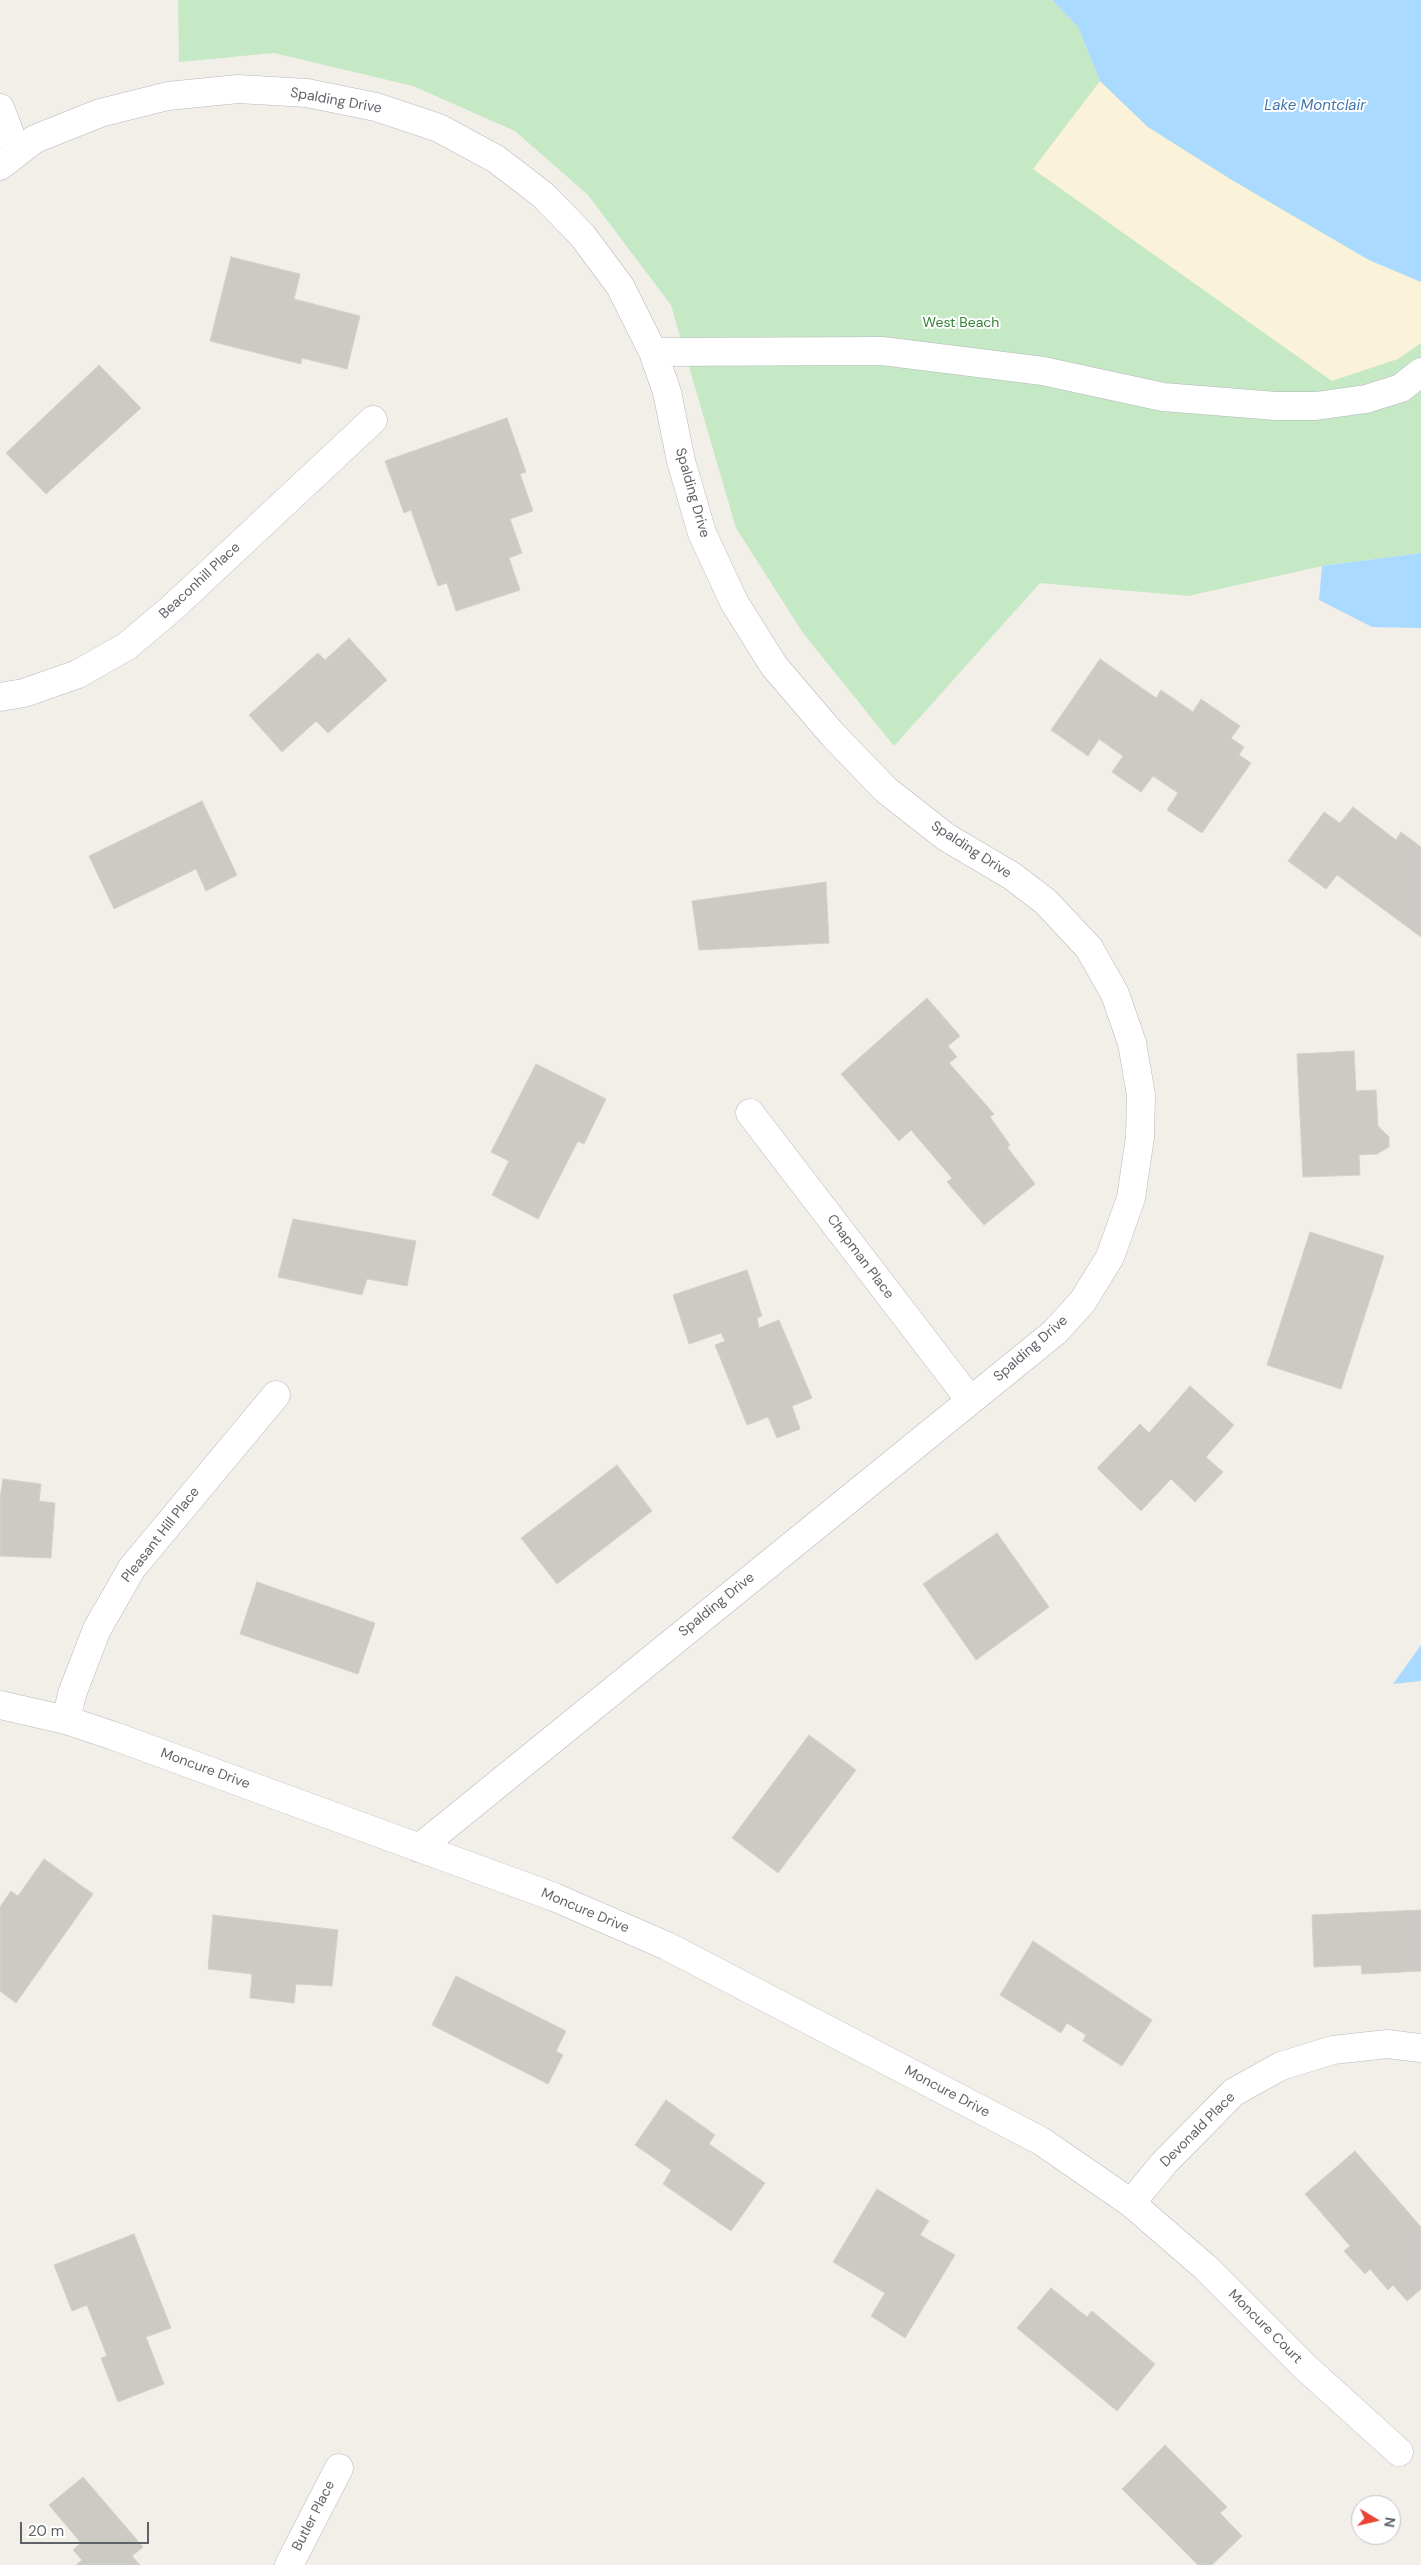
<!DOCTYPE html>
<html>
<head>
<meta charset="utf-8">
<style>
	body { margin:0 }
	#map { position:relative; width:1421px; height:2565px; overflow:hidden; background:#f1efe8; font-family:"DM Sans",sans-serif }
	canvas { display:block }
	.north { position:absolute; left:1351px; top:2495px; width:50px; height:50px; box-sizing:border-box; background:#fff; border:1px solid #bfc1c3; border-radius:50%; rotate:99deg; font-size:14px; font-weight:700; line-height:20px; text-align:center; color:#5f6368 }
	.north::after { content:''; display:block; margin:auto; width:18px; height:22px; background:#ea4335; clip-path:polygon(50% 0,100% 100%,50% 72%,0 100%) }
	.scale { position:absolute; left:20px; top:2522px; width:129px; height:22px; box-sizing:border-box; border:2px solid #5f6368; border-top:0; padding-left:6px; font-size:15px; line-height:18px; white-space:nowrap; color:#5f6368; -webkit-text-stroke:4px #fff; paint-order:stroke }
</style>
</head>
<body>
<div id="map">
<canvas width="1421" height="2565"></canvas>
<div class="north">N</div>
<div class="scale">20 m</div>
</div>
<script>
const g = document.querySelector('canvas').getContext('2d');
g.lineJoin = 'round';
function fillPath(path, color) { g.fillStyle = color; g.fill(path, 'evenodd'); }
const poly = rows => new Path2D(rows.map(r => 'M' + r).join(''));
function trace(path, color, width, dash) { g.strokeStyle = color; g.lineWidth = width; g.lineCap = dash ? 'butt' : 'round'; g.setLineDash(dash || []); g.stroke(path); }
function drawText(font, color, halo, rows, align = 'center') {
  g.font = font + ' "DM Sans",sans-serif'; g.lineWidth = 4; g.setLineDash([]); g.textBaseline = 'middle'; g.strokeStyle = halo; g.fillStyle = color; for (const [text, x, y, turn = 0] of rows) {
    g.save(); g.translate(x, y); g.rotate((+turn || 0) * Math.PI / 180); g.textAlign = isNaN(turn) ? turn : align; if (halo) g.strokeText(text, 0, 0); g.fillText(text, 0, 0); g.restore();
  }
}
fillPath(poly([
	[178,0,1052,0,1078,27,1100,81,1369,260,1421,282,1421,553,1322,566,1188,596,1040,583,894,746,803,633,736,528,671,305,588,195,515,131,413,86,274,53,179,62]
]), '#c5e8c5');
fillPath(poly([
	[1100,81,1148,127,1232,180,1369,260,1421,282,1421,343,1398,359,1332,381,1033,169]
]), '#fbf3d9');
fillPath(poly([
	[1052,0,1421,0,1421,282,1369,260,1232,180,1148,127,1100,81,1078,27],
	[1421,553,1421,628,1372,627,1319,600,1322,566],
	[1421,1645,1421,1681,1393,1684]
]), '#aadaff');
const building = poly([
	[231,257,300,274,294,299,360,316,347,369,302,358,301,364,210,341,231,257],
	[99,365,141,408,46,494,6,453,99,365],
	[507,418,526,472,520,474,533,511,510,519,522,553,509,558,520,590,456,611,447,583,438,586,411,510,404,513,385,461,507,418],
	[349,638,387,680,328,733,316,721,282,752,249,715,318,653,325,660,349,638],
	[1100,659,1156,698,1161,690,1193,712,1201,699,1240,726,1231,738,1244,747,1239,755,1251,763,1202,833,1167,810,1178,793,1153,776,1141,792,1112,772,1123,756,1099,739,1088,756,1051,730,1100,659],
	[202,801,237,875,206,891,196,869,114,909,89,856,202,801],
	[1353,807,1396,840,1401,832,1421,847,1421,937,1337,875,1326,889,1288,861,1324,812,1340,823,1353,807],
	[826,882,829,943,699,950,692,901,826,882],
	[927,998,960,1036,948,1046,957,1057,949,1063,994,1114,990,1117,1010,1145,1007,1147,1035,1184,984,1225,947,1182,952,1178,911,1130,899,1141,841,1074,927,998],
	[1354,1051,1356,1091,1376,1090,1378,1126,1389,1137,1389,1147,1377,1154,1359,1155,1360,1175,1303,1177,1297,1054,1354,1051],
	[536,1064,606,1099,584,1144,578,1141,538,1219,492,1195,509,1161,491,1152,536,1064],
	[293,1219,416,1241,407,1286,367,1279,362,1295,278,1277,293,1219],
	[1310,1232,1384,1256,1341,1389,1267,1365,1310,1232],
	[747,1270,762,1316,757,1318,759,1328,779,1320,812,1398,792,1406,800,1429,777,1438,768,1417,747,1425,715,1345,725,1341,721,1333,689,1344,673,1295,747,1270],
	[1190,1386,1234,1425,1206,1457,1223,1472,1195,1502,1171,1479,1141,1511,1097,1468,1140,1424,1149,1433,1190,1386],
	[617,1465,652,1511,557,1584,521,1538,617,1465],
	[3,1479,41,1484,39,1501,55,1503,51,1558,0,1556,0,1498,3,1479],
	[997,1533,1049,1607,976,1660,923,1584,997,1533],
	[257,1582,375,1623,358,1674,240,1634,257,1582],
	[809,1735,856,1770,778,1873,732,1838,809,1735],
	[44,1859,93,1894,16,2003,0,1991,0,1907,11,1891,18,1896,44,1859],
	[1421,1910,1421,1971,1362,1974,1361,1965,1314,1967,1312,1915,1421,1910],
	[213,1915,338,1930,332,1986,296,1984,294,2003,250,1998,252,1974,208,1969,213,1915],
	[1033,1941,1152,2020,1122,2066,1083,2041,1086,2035,1067,2023,1061,2033,1000,1995,1033,1941],
	[456,1976,566,2031,556,2051,563,2055,548,2084,432,2025,456,1976],
	[666,2100,715,2135,709,2144,765,2183,731,2231,663,2184,671,2170,635,2145,666,2100],
	[1355,2151,1421,2227,1421,2289,1407,2301,1393,2285,1388,2290,1370,2269,1365,2274,1344,2251,1350,2246,1305,2194,1355,2151],
	[877,2189,929,2221,920,2235,955,2255,905,2338,871,2316,885,2293,833,2262,877,2189],
	[134,2234,171,2328,146,2337,164,2384,118,2402,101,2358,107,2356,87,2305,72,2311,54,2265,134,2234],
	[1051,2288,1087,2317,1092,2311,1155,2364,1117,2411,1017,2328,1051,2288],
	[1165,2445,1227,2507,1220,2513,1242,2536,1212,2565,1198,2565,1122,2489,1165,2445],
	[83,2477,143,2547,132,2556,140,2565,76,2565,82,2560,73,2550,81,2543,49,2505,83,2477]
]);
fillPath(building, '#cccac5');
trace(building, '#d6d1c6', 1);
const minor = poly([
	[0,108,17,152],
	[0,166,35,139,100,113,168,96,238,89,307,93,376,107,439,128,496,159,543,195,582,235,620,286,653,352,667,392,681,461,702,533,734,602,774,666,833,735,886,790,946,837,1012,876,1046,902,1089,948,1115,994,1132,1043,1141,1095,1140,1137,1131,1198,1110,1257,1083,1301,1055,1332,419,1848],
	[653,352,882,351,1043,371,1163,397,1276,406,1316,406,1366,399,1401,388,1421,372],
	[0,697,24,693,78,674,127,646,171,609,373,420],
	[750,1113,970,1400],
	[0,1705,66,1720,114,1736,554,1897,667,1946,1041,2141,1131,2203,1205,2267,1304,2366,1399,2452],
	[66,1720,72,1694,97,1629,132,1568,276,1395],
	[1131,2203,1164,2163,1234,2092,1281,2066,1333,2050,1387,2044,1421,2048],
	[289,2565,339,2468]
]);
trace(minor, '#b5b8bc', 29);
trace(minor, '#fff', 28);
drawText('14px', '#5f6368', '#fff', [
	["Spalding Drive",336,101,10],
	["Spalding Drive",692,493,74],
	["Beaconhill Place",200,581,-43],
	["Spalding Drive",971,850,33],
	["Chapman Place",860,1257,53],
	["Spalding Drive",1031,1349,-41],
	["Pleasant Hill Place",161,1535,-52],
	["Spalding Drive",717,1605,-39],
	["Moncure Drive",205,1769,20],
	["Moncure Drive",585,1911,23],
	["Moncure Drive",947,2092,28],
	["Devonald Place",1198,2130,-45],
	["Moncure Court",1265,2327,45],
	["Butler Place",314,2516,-63]
]);
drawText('14px', '#348238', '#fff', [
	["West Beach",961,323]
]);
drawText('italic 15px', '#4174aa', '#fff', [
	["Lake Montclair",1315,106]
]);
</script>
</body>
</html>
